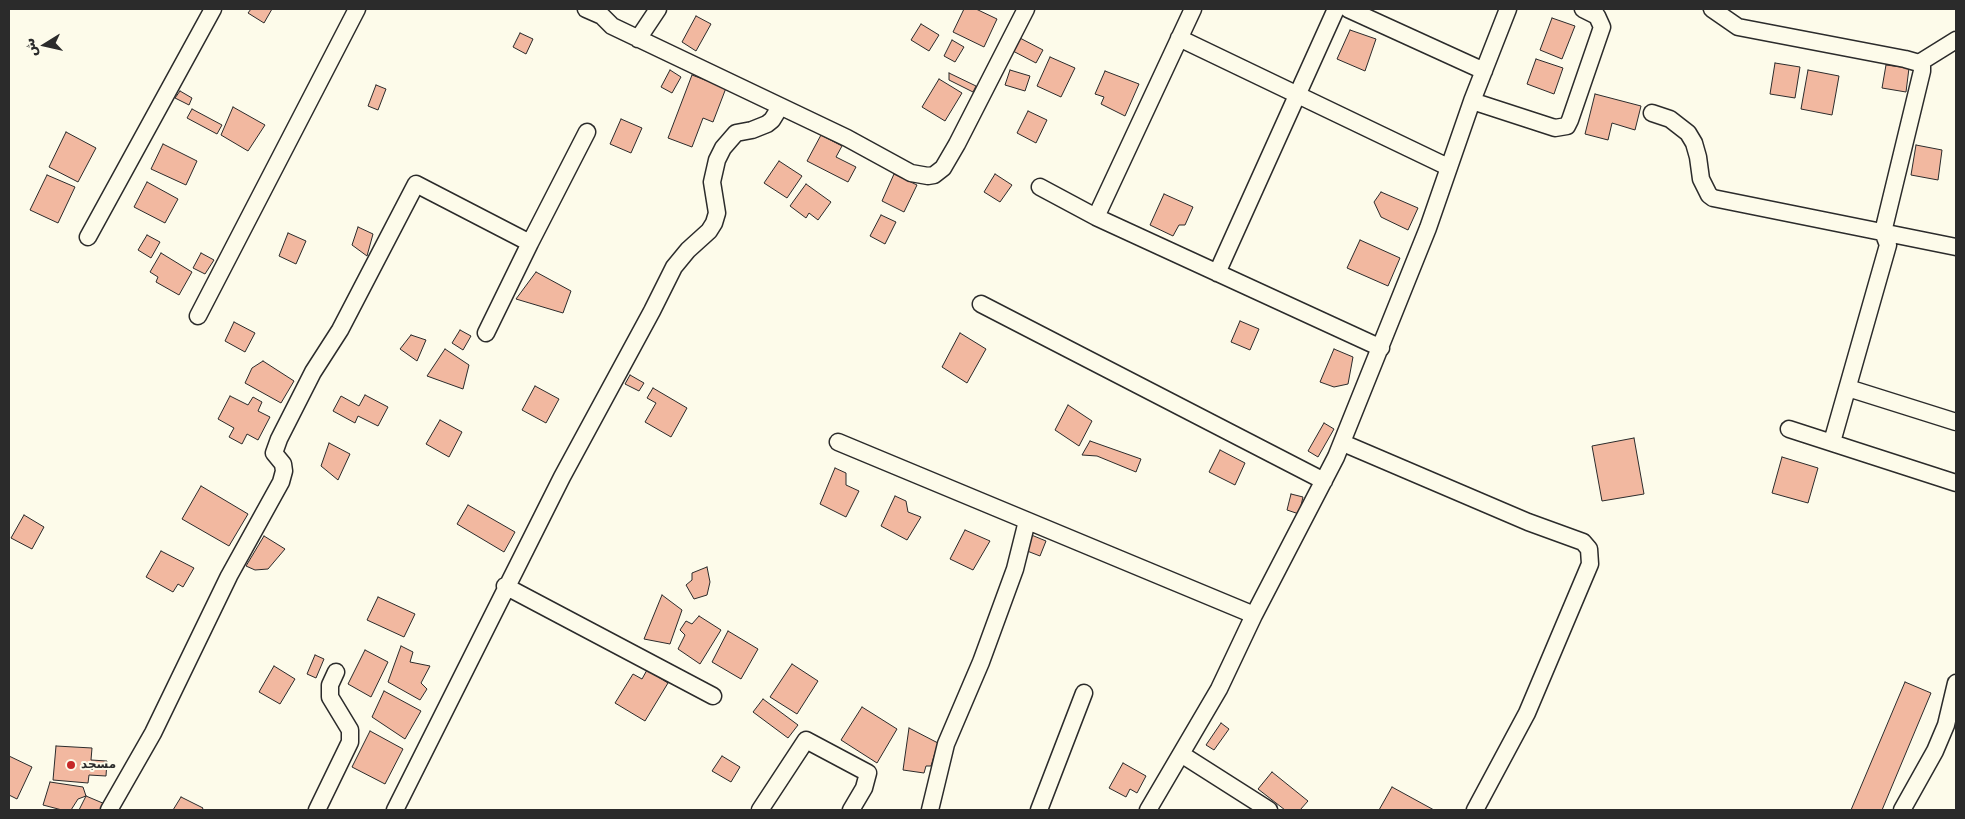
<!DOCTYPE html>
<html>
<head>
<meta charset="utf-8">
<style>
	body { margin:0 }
	#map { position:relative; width:1965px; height:819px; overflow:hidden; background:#fdfbea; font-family:"DejaVu Sans",Cairo,sans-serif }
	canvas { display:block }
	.frame { position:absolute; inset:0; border:10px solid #2b2b2b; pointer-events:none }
	.north { position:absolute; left:20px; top:20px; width:50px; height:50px; -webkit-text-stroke:4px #fdfbea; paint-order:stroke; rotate:260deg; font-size:14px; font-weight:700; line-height:20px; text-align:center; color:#2b2b2b }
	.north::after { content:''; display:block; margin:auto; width:18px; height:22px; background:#2b2b2b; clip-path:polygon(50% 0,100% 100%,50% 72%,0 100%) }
</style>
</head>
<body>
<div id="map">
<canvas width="1965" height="819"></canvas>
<div class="frame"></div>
<div class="north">ش</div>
</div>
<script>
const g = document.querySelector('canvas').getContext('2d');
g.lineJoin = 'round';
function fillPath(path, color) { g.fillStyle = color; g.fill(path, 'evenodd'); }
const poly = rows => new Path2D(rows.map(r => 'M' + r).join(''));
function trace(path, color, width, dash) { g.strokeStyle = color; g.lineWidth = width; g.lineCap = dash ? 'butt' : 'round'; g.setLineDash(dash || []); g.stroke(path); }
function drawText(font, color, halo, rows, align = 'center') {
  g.font = font + ' "DejaVu Sans",Cairo,sans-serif'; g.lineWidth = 4; g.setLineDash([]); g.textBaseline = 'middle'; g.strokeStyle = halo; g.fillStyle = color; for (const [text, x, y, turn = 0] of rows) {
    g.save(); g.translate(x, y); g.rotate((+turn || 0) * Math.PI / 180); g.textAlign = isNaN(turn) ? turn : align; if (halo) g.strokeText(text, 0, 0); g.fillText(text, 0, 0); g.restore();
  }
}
const building = poly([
	[251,9,272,9,264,23,248,13,251,9],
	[964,9,976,9,997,19,984,47,953,32,964,9],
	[696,16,711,24,696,51,682,42,696,16],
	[1552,18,1575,26,1562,59,1540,50,1552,18],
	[921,24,939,35,929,51,911,40,921,24],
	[1350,30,1376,39,1365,71,1337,59,1350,30],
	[520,33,533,39,526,54,513,47,520,33],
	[1018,37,1043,50,1036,63,1011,50,1018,37],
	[952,40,964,47,955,62,944,56,952,40],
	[1050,57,1075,68,1061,97,1037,86,1050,57],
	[1536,59,1563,68,1554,94,1527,84,1536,59],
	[1775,63,1800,67,1795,98,1770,94,1775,63],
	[1886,65,1909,68,1906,92,1882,88,1886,65],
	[670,70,681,77,672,93,661,87,670,70],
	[1010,70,1030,76,1025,91,1005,85,1010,70],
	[1808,70,1839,76,1832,115,1801,109,1808,70],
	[1105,71,1139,84,1125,116,1101,104,1104,97,1095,94,1105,71],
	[949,73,976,86,973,92,949,80,949,73],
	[692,75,726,88,713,122,703,118,692,147,668,138,692,75],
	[939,79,962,93,945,121,922,107,939,79],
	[376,85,386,89,378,110,368,106,376,85],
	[180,91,192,98,189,105,175,98,180,91],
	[1595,94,1641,106,1635,130,1612,123,1608,140,1585,134,1595,94],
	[233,107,265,125,248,151,221,135,233,107],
	[192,109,222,125,217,134,187,118,192,109],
	[1028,111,1047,120,1036,143,1017,133,1028,111],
	[621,119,642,128,631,153,610,144,621,119],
	[66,132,96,148,78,182,49,167,66,132],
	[821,135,842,146,836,157,856,167,848,182,807,161,821,135],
	[163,144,197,161,186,185,151,169,163,144],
	[1916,145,1942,150,1938,180,1911,175,1916,145],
	[779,161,802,176,787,198,764,183,779,161],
	[894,174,917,185,904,212,882,201,894,174],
	[995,174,1012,185,1000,202,984,192,995,174],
	[47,175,75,187,58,223,30,210,47,175],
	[147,182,178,199,165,223,134,207,147,182],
	[806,184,831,202,818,220,809,213,806,218,790,206,806,184],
	[1381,192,1418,208,1408,230,1381,217,1374,202,1381,192],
	[1164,194,1193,207,1185,225,1179,225,1173,236,1150,225,1164,194],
	[881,215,896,222,885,244,870,236,881,215],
	[358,227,373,234,367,256,352,245,358,227],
	[288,233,306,241,296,264,279,256,288,233],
	[147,235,160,242,151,258,138,250,147,235],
	[1360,240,1400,258,1388,286,1347,268,1360,240],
	[161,253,192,272,179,295,156,282,158,277,150,272,161,253],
	[201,253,214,260,205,274,193,268,201,253],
	[536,272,571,291,563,313,516,299,536,272],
	[1240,321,1259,329,1250,350,1231,342,1240,321],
	[234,322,255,333,245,352,225,341,234,322],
	[460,330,471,336,463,350,452,343,460,330],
	[960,333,986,349,967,383,942,367,960,333],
	[411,335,426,340,417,361,400,349,411,335],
	[445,349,469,365,463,389,427,376,445,349],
	[1334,349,1353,357,1348,384,1334,387,1320,382,1334,349],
	[263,361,294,381,281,403,245,383,252,368,263,361],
	[630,375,644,383,639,391,625,384,630,375],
	[535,386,559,399,546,423,522,410,535,386],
	[653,388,687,408,671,437,645,422,656,403,647,398,653,388],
	[365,395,388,407,378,426,358,416,355,423,333,411,341,396,359,406,365,395],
	[230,396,248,405,253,397,262,402,258,411,270,417,258,440,247,434,242,444,229,437,234,428,218,419,230,396],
	[1068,405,1092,421,1079,446,1055,430,1068,405],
	[440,420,462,432,449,457,426,444,440,420],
	[1324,423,1334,429,1318,457,1308,451,1324,423],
	[1634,438,1644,494,1602,501,1592,446,1634,438],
	[1090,441,1141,459,1136,472,1097,456,1082,455,1090,441],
	[329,443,350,454,338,480,321,466,329,443],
	[1220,450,1245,463,1235,485,1209,472,1220,450],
	[1782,457,1818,468,1808,503,1772,493,1782,457],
	[835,468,846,473,846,485,859,491,846,517,820,504,835,468],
	[201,486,248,514,229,546,182,519,201,486],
	[1291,494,1303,497,1299,514,1287,510,1291,494],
	[895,496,906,501,908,512,921,517,907,540,881,526,895,496],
	[468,505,515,532,504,552,457,524,468,505],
	[24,515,44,527,32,549,11,538,24,515],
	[965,530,990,541,973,570,950,559,965,530],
	[1029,534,1046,541,1040,556,1022,549,1029,534],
	[264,536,285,549,268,569,255,570,246,566,264,536],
	[161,551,194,568,183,587,178,584,173,592,146,577,161,551],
	[707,567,710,582,707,595,694,599,686,585,692,580,692,573,707,567],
	[662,595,682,610,670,644,644,639,662,595],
	[378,597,415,614,404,637,367,620,378,597],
	[699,616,721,630,700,664,678,649,685,635,680,630,686,621,692,624,699,616],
	[728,631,758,649,741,679,712,662,728,631],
	[401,646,413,652,410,662,430,666,421,683,427,689,420,700,388,682,401,646],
	[365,650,388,662,371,697,348,684,365,650],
	[315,655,324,659,316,678,307,674,315,655],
	[792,664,818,681,797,714,770,697,792,664],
	[274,666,295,679,280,704,259,692,274,666],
	[647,670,668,683,645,721,615,703,633,674,642,679,647,670],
	[1905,682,1931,693,1882,810,1851,810,1905,682],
	[384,691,421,711,405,739,372,717,384,691],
	[763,699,798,725,788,738,753,712,763,699],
	[862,707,897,729,877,763,841,740,862,707],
	[1221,723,1229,729,1214,750,1206,745,1221,723],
	[909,728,938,743,931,766,926,766,924,773,903,770,909,728],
	[370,731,403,749,385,784,352,767,370,731],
	[56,746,92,748,91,760,107,761,106,776,89,775,88,783,53,780,56,746],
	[9,756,32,767,17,799,9,795,9,756],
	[722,756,740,767,731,782,712,771,722,756],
	[1123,763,1146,776,1137,793,1130,789,1126,797,1109,788,1123,763],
	[1272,772,1308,801,1300,810,1285,810,1258,789,1272,772],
	[50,782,83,787,86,796,78,799,71,810,62,810,43,805,50,782],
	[1392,787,1434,810,1379,810,1392,787],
	[86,796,105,804,102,810,79,810,86,796],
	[181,797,203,808,202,810,173,810,181,797]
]);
fillPath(building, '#f2b8a0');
trace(building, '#2b2b2b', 1);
const minor = poly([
	[586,9,602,16,612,26,847,138,911,173,928,176,934,175,943,168,957,144,1026,9],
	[1348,9,1484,71],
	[1712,9,1738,27,1905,59,1919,63,1922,66,1922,71,1883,232,1888,245,1832,442],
	[1179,38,1448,167],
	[638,39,658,9],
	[1919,63,1956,40],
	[1472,101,1555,128,1567,126,1570,120,1602,27,1597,16,1583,9],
	[1652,113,1670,119,1688,133,1694,143,1698,157,1701,179,1709,195,1713,198,1956,247],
	[1040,187,1096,217,1381,348],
	[1096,217,1193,9],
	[88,237,213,9],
	[1217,273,1336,9],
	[981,304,1324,481],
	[198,316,357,9],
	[486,333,530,243],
	[1848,388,1956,422],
	[1789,429,1956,483],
	[838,442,1254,615],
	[1343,443,1528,522,1583,542,1589,549,1590,564,1527,713,1475,810],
	[505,586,713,696],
	[1181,754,1269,810],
	[109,810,153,733,229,576,281,482,284,471,283,464,274,453,279,439,313,372,340,330,416,184,530,243,587,132],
	[317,810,350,742,350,730,330,697,330,685,336,672],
	[395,810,562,477,652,311,674,267,688,250,709,231,714,223,717,213,712,182,717,160,723,148,736,133,752,130,767,124,772,120,780,107],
	[760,810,806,740,868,773,864,788,851,810],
	[930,810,946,744,981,662,1015,569,1027,521],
	[1039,810,1084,693],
	[1148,810,1219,689,1254,615,1336,457,1428,228,1472,101,1508,9],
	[1902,810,1935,751,1946,725,1956,683]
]);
trace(minor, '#2b2b2b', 19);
trace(minor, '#fdfbea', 16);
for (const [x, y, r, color] of [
	[71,765,5,"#c62828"]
]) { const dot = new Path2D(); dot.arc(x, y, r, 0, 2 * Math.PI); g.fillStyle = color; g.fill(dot); trace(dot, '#fdfbea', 2); }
drawText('bold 12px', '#2b2b2b', '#fdfbea', [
	["مسجد",81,765]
], 'left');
</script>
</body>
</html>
